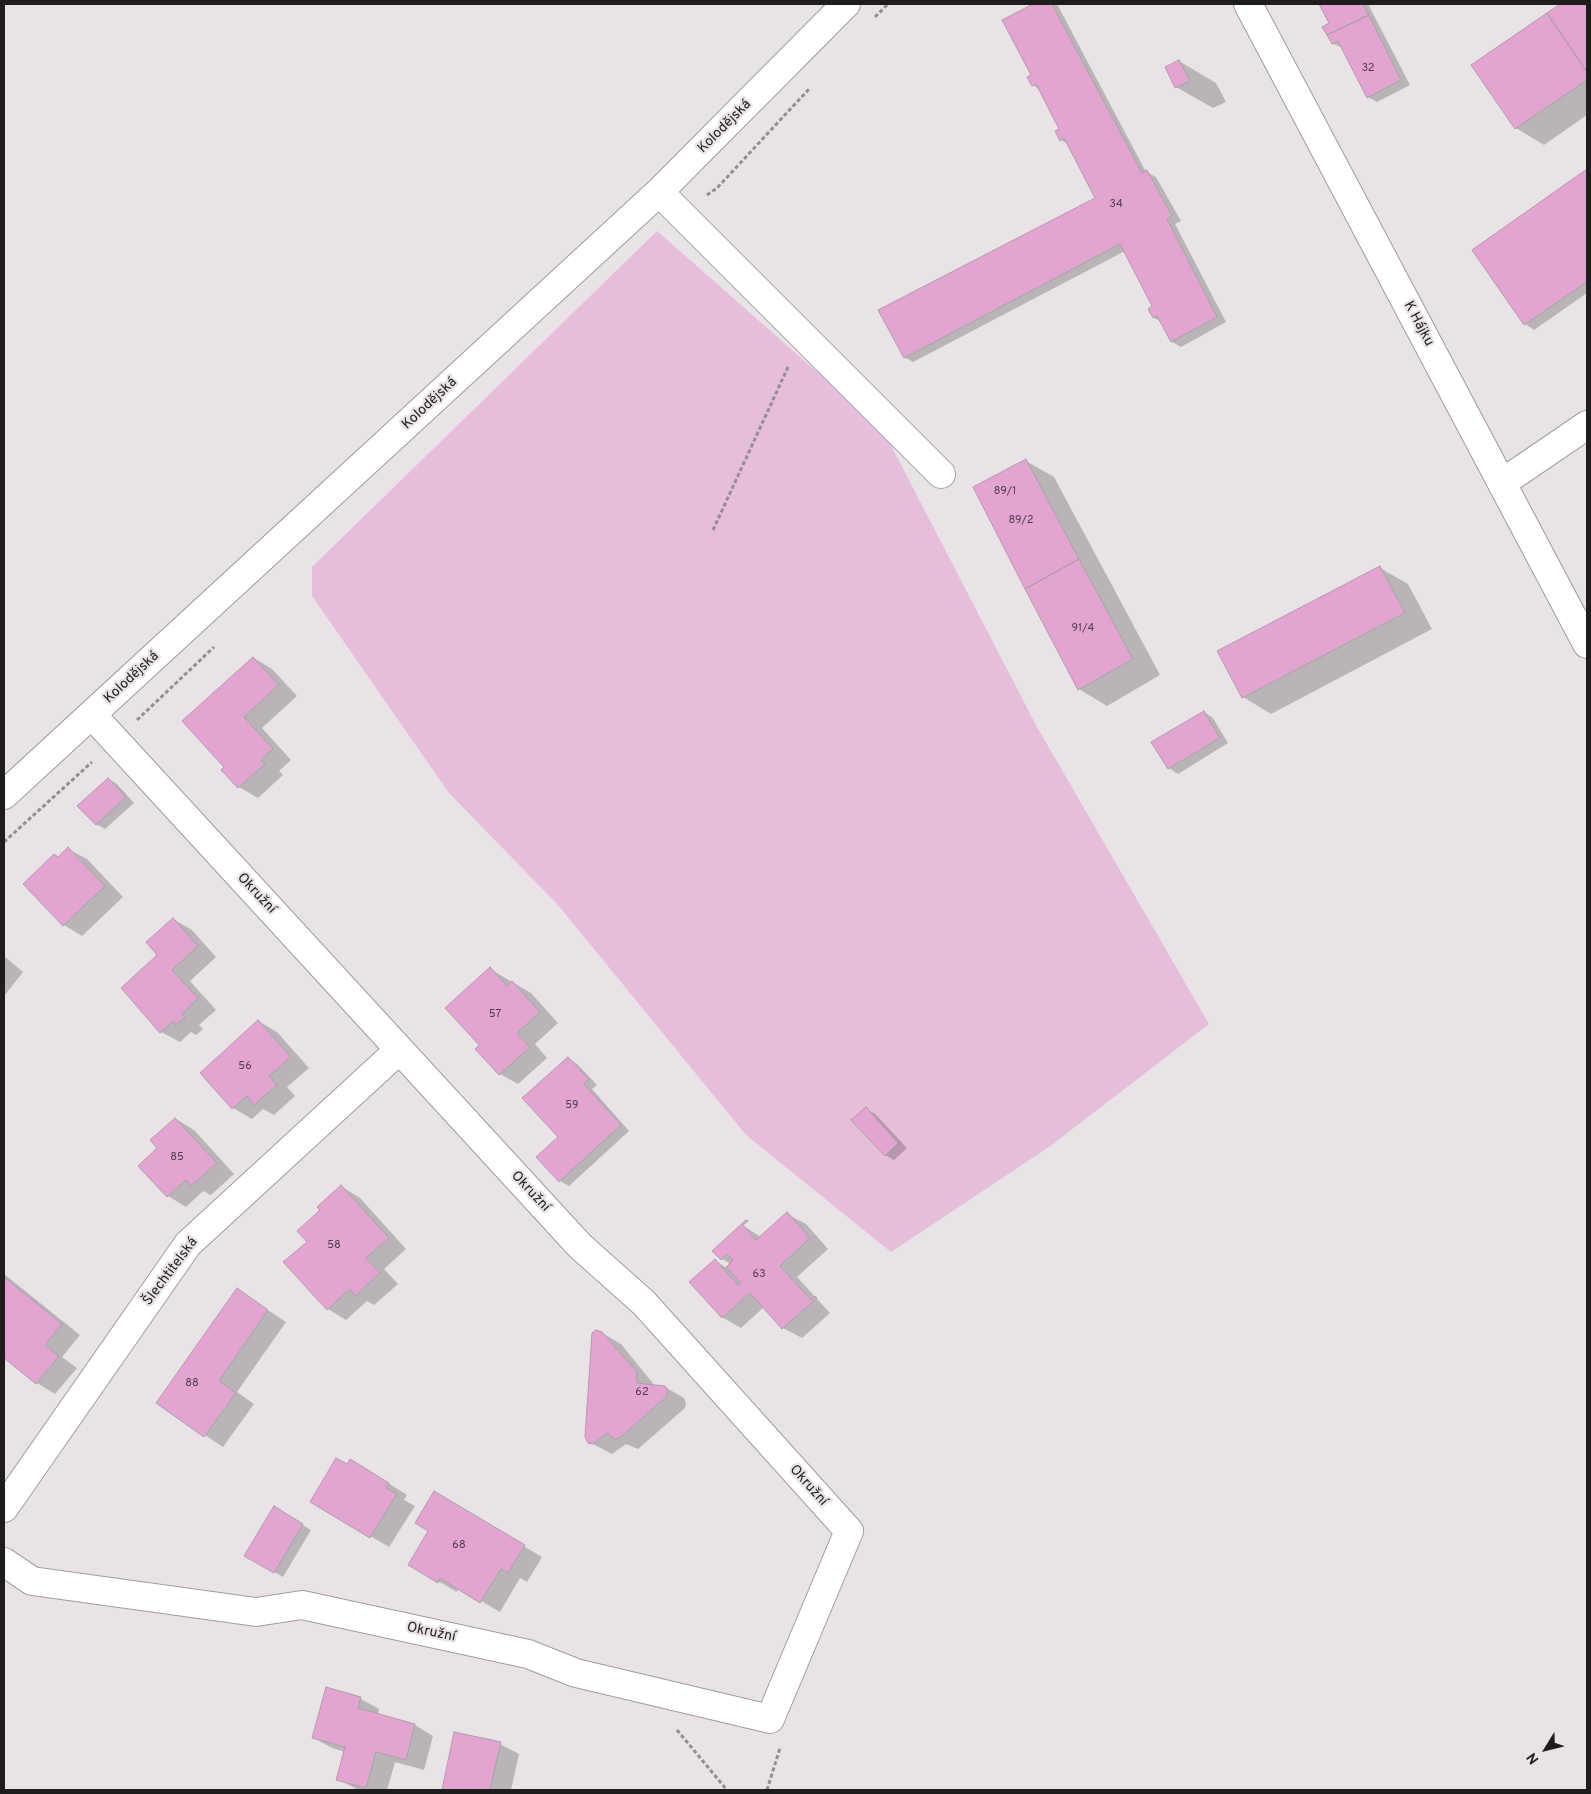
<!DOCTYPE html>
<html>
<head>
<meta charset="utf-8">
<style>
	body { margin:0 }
	#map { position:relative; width:1591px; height:1794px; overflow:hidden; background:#e9e2e7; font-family:Overpass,sans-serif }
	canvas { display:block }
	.frame { position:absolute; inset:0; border:5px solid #1f1c1e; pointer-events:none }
	.north { position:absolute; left:1521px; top:1724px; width:50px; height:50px; -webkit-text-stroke:4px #e9e2e7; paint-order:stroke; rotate:234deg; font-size:14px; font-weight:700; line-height:20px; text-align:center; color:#1f1c1e }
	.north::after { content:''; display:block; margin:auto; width:18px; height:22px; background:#1f1c1e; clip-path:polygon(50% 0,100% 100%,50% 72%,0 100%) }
</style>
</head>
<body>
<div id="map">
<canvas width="1591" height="1794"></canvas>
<div class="frame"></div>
<div class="north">N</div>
</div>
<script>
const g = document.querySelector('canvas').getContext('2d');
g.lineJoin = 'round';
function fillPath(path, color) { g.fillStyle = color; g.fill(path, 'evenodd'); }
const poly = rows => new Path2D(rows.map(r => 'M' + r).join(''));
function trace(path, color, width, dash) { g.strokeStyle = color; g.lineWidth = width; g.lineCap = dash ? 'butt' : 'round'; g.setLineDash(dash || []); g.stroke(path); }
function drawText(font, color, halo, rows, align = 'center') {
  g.font = font + ' Overpass,sans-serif'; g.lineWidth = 4.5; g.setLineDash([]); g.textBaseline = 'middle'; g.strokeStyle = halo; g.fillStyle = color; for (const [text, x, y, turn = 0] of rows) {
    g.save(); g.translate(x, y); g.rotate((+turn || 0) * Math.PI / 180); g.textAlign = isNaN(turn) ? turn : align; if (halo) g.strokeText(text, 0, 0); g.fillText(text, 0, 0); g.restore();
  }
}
fillPath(poly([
	[657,231,883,430,1037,727,1209,1024,1049,1147,891,1252,746,1135,558,905,449,793,312,596,312,567]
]), '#e6beda');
fillPath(poly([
	[1036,4,1057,4,1146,172,1156,177,1181,221,1175,224,1226,322,1181,347,1172,342,1162,322,1154,318,1149,309,1154,306,1125,251,913,362,904,357,1096,198,1068,144,1061,140,1061,129,1040,90,1033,85,1032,75,1004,20],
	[1321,4,1368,4,1410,85,1377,102,1368,97,1343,48,1333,44,1331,24],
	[1561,4,1587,4,1587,115,1544,145,1516,128,1473,66],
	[1179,61,1216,83,1226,102,1213,108,1176,87],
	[1587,171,1587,293,1534,330,1525,324,1474,250],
	[1026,461,1054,477,1160,675,1107,706,1079,689,974,488],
	[1380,568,1408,584,1432,629,1271,714,1243,697],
	[254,658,272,669,297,696,262,728,291,760,279,771,283,775,258,798,239,787,223,770],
	[1204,712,1213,718,1228,743,1178,774,1169,768],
	[109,779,117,784,134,803,105,829,96,824],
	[68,849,87,859,123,897,82,936,64,925,59,858],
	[173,919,192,930,216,957,190,981,216,1010,199,1025,203,1029,196,1035,191,1032,180,1042,161,1032,159,955],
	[4,956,23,972,4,996],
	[490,969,531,993,558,1023,535,1044,547,1058,518,1084,500,1074,481,1045],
	[258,1021,277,1032,309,1068,287,1087,295,1096,274,1115,263,1109,252,1119,233,1108],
	[568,1058,577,1064,597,1085,592,1089,629,1131,569,1186,560,1181,560,1137],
	[866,1109,875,1114,907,1148,894,1160,885,1155],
	[176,1119,194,1130,234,1174,211,1195,203,1191,186,1207,168,1196,159,1149],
	[342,1187,360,1198,406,1249,384,1269,398,1284,374,1305,367,1301,346,1320,328,1309,308,1242,322,1210],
	[787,1214,806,1224,828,1249,797,1277,830,1313,802,1338,783,1328,764,1307,741,1328,722,1317,715,1261,727,1268,731,1264,722,1259,742,1225,761,1237],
	[4,1274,80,1335,62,1357,77,1368,55,1394,37,1383,4,1357],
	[237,1290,286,1322,237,1392,254,1404,223,1447,157,1403],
	[602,1333,621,1344,655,1386,665,1387,684,1398,686,1403,685,1408,638,1449,626,1444,612,1454,589,1442],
	[348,1466,369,1471,407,1495,404,1500,415,1506,389,1547,311,1501],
	[434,1493,542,1557,527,1582,520,1578,500,1612,459,1588,457,1592,410,1565,430,1531],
	[274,1508,311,1530,283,1577,246,1555],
	[327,1689,361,1699,379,1709,378,1714,415,1725,433,1736,424,1770,395,1762,387,1790,358,1790,338,1779,345,1752,332,1748,314,1738],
	[455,1734,500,1744,519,1754,511,1790,443,1790]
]), '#0003');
const building = poly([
	[1033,4,1052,4,1142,173,1147,170,1172,216,1167,219,1217,317,1171,342,1157,316,1153,318,1148,309,1152,306,1120,244,904,358,878,310,1095,198,1064,138,1060,141,1055,131,1059,129,1036,84,1032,86,1027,77,1031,75,1002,20,1033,4],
	[1319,4,1363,4,1369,15,1327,35,1322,27,1329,23,1319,4],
	[1560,4,1587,4,1587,72,1547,13,1560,4],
	[1547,13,1587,72,1587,80,1515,129,1471,65,1547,13],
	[1369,15,1401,80,1367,98,1338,41,1332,44,1327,35,1369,15],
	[1179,60,1190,81,1175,88,1165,67,1179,60],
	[1587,169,1587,282,1524,325,1472,250,1587,169],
	[1026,459,1079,559,1025,589,973,487,1026,459],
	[1079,559,1133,659,1078,690,1025,589,1079,559],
	[1380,566,1405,613,1242,698,1217,651,1380,566],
	[253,657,279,685,244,717,273,749,261,760,265,764,238,788,221,770,224,767,182,721,253,657],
	[1204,711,1220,738,1168,769,1151,742,1204,711],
	[108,778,126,797,96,825,77,806,108,778],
	[68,847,105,886,63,926,23,884,54,854,58,857,68,847],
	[173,918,198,946,172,970,198,998,182,1014,185,1017,176,1025,173,1021,160,1033,121,988,157,955,146,942,173,918],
	[490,967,507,986,512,981,540,1012,517,1033,530,1047,499,1075,475,1049,479,1045,445,1008,490,967],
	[258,1020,291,1057,269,1076,277,1085,254,1105,247,1096,232,1109,200,1073,258,1020],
	[568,1057,589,1079,584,1084,621,1125,559,1182,536,1157,558,1137,522,1098,568,1057],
	[866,1107,898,1143,885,1156,851,1120,866,1107],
	[175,1118,217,1163,191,1186,186,1180,167,1197,138,1166,157,1148,150,1140,175,1118],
	[341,1185,389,1238,366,1258,380,1273,355,1296,350,1289,327,1310,283,1262,307,1242,297,1231,320,1210,317,1207,341,1185],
	[787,1212,810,1238,780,1266,811,1300,815,1296,817,1298,782,1329,750,1293,722,1318,689,1282,715,1259,738,1285,741,1283,726,1267,733,1260,727,1254,721,1260,712,1251,746,1220,748,1221,743,1225,756,1240,787,1212],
	[4,1277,62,1324,45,1345,59,1356,36,1384,4,1358,4,1277],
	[237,1288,268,1310,219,1381,236,1393,204,1437,156,1403,237,1288],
	[596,1330,602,1332,637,1372,637,1383,665,1386,668,1391,666,1397,620,1438,614,1439,608,1433,593,1444,588,1443,585,1437,592,1333,596,1330],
	[336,1458,347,1464,350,1459,389,1483,386,1488,397,1494,370,1538,310,1502,336,1458],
	[434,1491,525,1545,508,1573,501,1569,480,1603,440,1578,438,1583,408,1565,428,1531,415,1523,434,1491],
	[274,1506,303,1524,274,1573,244,1556,274,1506],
	[326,1687,361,1697,358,1708,415,1724,406,1760,376,1752,366,1788,336,1780,345,1747,312,1738,326,1687],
	[454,1732,501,1742,490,1790,442,1790,454,1732]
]);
fillPath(building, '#e4a4d1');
trace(building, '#a7a1a5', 1);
const minor = poly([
	[1248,4,1587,644],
	[659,192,941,474],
	[1502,483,1587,425],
	[4,795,659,192,846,4],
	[4,1508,188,1244,399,1050],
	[4,1562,32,1581,256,1612,302,1605,528,1654,576,1673,770,1719,849,1531,644,1303,580,1246,92,715]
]);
trace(minor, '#a29ca0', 30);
trace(poly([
	[875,17,888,4],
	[707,195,717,188,810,88],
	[713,530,789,365],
	[137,720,214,647],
	[4,842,92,762],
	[677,1730,727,1790],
	[767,1790,780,1748]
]), '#938e92', 3, [4, 2.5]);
trace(minor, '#fff', 28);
drawText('11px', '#503e4b', null, [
	["32",1368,69],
	["34",1116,205],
	["89/1",1005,492],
	["89/2",1021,521],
	["91/4",1083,629],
	["57",495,1015],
	["56",245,1067],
	["59",572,1106],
	["85",177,1158],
	["58",334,1246],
	["63",759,1275],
	["88",192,1384],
	["62",642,1393],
	["68",459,1546]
]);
drawText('14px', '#1f1c1e', '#e9e2e7', [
	["Kolodějská",725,127,-45],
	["K Hájku",1418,324,62],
	["Kolodějská",430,404,-43],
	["Kolodějská",132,678,-43],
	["Okružní",256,894,47],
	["Okružní",530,1192,47],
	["Šlechtitelská",171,1272,-53],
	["Okružní",808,1486,48],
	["Okružní",431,1633,12]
]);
</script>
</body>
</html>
